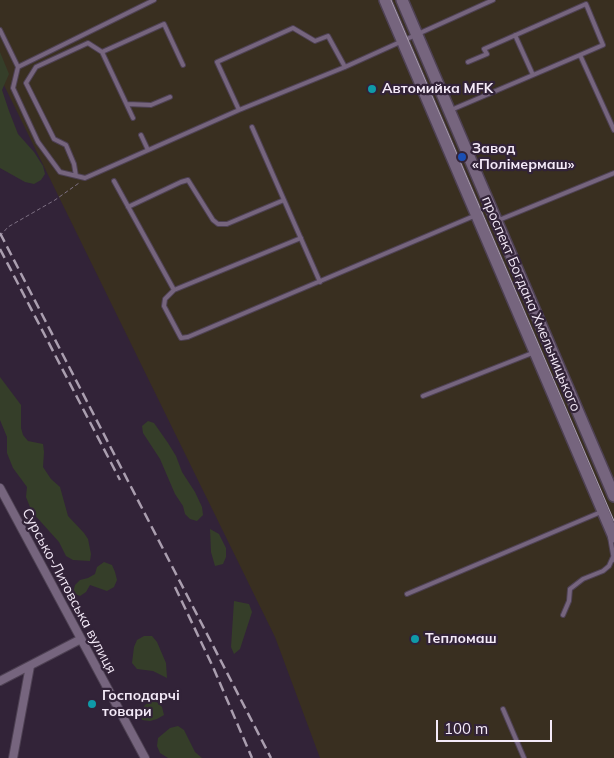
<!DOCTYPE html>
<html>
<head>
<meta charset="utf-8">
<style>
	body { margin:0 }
	#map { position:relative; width:614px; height:758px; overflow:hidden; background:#322338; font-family:Mulish,sans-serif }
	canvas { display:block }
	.scale { position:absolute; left:436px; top:720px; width:116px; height:22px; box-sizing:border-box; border:2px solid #f4eaf8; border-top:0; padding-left:6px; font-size:15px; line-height:18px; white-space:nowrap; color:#f4eaf8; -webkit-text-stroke:4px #322338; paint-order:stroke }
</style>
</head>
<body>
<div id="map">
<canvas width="614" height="758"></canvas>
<div class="scale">100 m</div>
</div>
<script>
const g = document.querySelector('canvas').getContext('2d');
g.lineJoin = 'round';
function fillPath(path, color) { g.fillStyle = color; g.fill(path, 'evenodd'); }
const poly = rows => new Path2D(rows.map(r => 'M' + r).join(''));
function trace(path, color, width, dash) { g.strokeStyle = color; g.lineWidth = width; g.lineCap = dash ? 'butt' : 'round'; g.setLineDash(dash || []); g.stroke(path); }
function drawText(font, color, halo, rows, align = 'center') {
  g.font = font + ' Mulish,sans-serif'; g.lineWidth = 4.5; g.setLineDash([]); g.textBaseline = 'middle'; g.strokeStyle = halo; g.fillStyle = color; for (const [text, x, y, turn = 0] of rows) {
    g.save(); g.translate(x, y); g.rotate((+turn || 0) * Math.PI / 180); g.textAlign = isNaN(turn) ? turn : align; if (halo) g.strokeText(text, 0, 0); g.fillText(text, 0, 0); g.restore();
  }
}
fillPath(poly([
	[0,0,614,0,614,758,320,758,275,637,0,77]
]), '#392f20');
fillPath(poly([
	[0,52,9,74,2,90,9,111,18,134,34,152,43,166,45,174,41,180,34,184,25,182,0,168],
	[0,377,21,405,21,428,23,435,28,441,43,444,44,452,43,467,51,479,60,487,68,516,84,533,88,539,91,554,90,561,73,560,66,556,59,542,32,512,26,497,27,487,13,468,7,453,7,437,0,420],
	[148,421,154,423,168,443,176,456,182,472,195,492,202,507,203,515,197,521,190,519,185,514,183,506,175,494,160,459,143,433,142,426],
	[210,529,219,534,226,548,226,557,223,564,215,566,211,552],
	[104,562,112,565,115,572,117,580,114,587,107,591,90,585,86,592,80,596,73,593,75,585,80,580,88,578,95,574,97,567],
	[234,601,249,604,252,612,240,649,234,654,231,647],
	[144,636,152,636,157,642,166,663,167,678,153,671,137,669,132,663,134,647,137,640],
	[150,701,156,701,162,707,164,715,157,719,150,721,142,720,141,713,144,706],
	[178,726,184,730,195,752,202,758,168,758,160,753,157,746,158,738,170,728]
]), '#353e29');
const service = poly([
	[0,30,18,67,13,88,38,142,60,172,85,178,239,110,345,67,493,0],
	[515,35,533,75],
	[102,52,164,24,183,65],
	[468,62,487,54,484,49,586,4,603,45,580,55],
	[18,67,154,0],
	[127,104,151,105,170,97],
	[239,110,217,62,293,28,315,41,328,36,345,67],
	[451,110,580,55,614,130],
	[252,127,320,282],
	[141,135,148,150],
	[76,176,74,164,66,145,54,139,26,83,36,67,88,43,102,52,133,118],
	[114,181,174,290,165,299,164,306,181,338,188,337,474,216],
	[128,207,181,182,188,180,213,220,218,224,227,224,284,200],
	[499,220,614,173],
	[174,290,301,238],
	[423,396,535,352],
	[610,537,614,560],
	[407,594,601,512],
	[563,615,569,601,570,589,583,579,603,571,609,566,613,557],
	[503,709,524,758]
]);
const minor = poly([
	[0,488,145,758],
	[0,681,81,639],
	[13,758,30,666]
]);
const secondary = poly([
	[385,0,614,537],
	[402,0,614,496]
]);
trace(service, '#4e4153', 6);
trace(minor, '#4e4153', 10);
trace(secondary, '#4e4153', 14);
trace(poly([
	[0,236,8,227,55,200,79,183]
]), '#7e7184', 1, [4, 2.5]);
trace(service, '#76657e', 4);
trace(minor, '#76657e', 8);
trace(secondary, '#76657e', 11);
trace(poly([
	[391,0,614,521]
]), '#aa9eaf', 1);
trace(poly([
	[0,233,271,758],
	[0,249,120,480],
	[175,587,213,667,252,758]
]), '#aa9eaf', 2.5, [10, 5]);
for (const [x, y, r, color] of [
	[372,89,5,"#0f9aa8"],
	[462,157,5,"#1a4fb4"],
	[415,639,5,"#0f9aa8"],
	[92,704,5,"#0f9aa8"]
]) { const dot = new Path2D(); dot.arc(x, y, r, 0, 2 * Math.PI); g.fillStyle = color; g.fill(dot); trace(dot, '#322338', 2); }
drawText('bold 14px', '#f4eaf8', '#322338', [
	["Автомийка MFK",382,89],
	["Завод",472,149],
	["«Полімермаш»",472,165],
	["Тепломаш",425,639],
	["Господарчі",102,696],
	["товари",102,712]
], 'left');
drawText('14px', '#f4eaf8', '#322338', [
	["проспект Богдана Хмельницького",531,304,67],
	["Сурсько-Литовська вулиця",69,591,62]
]);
</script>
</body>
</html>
